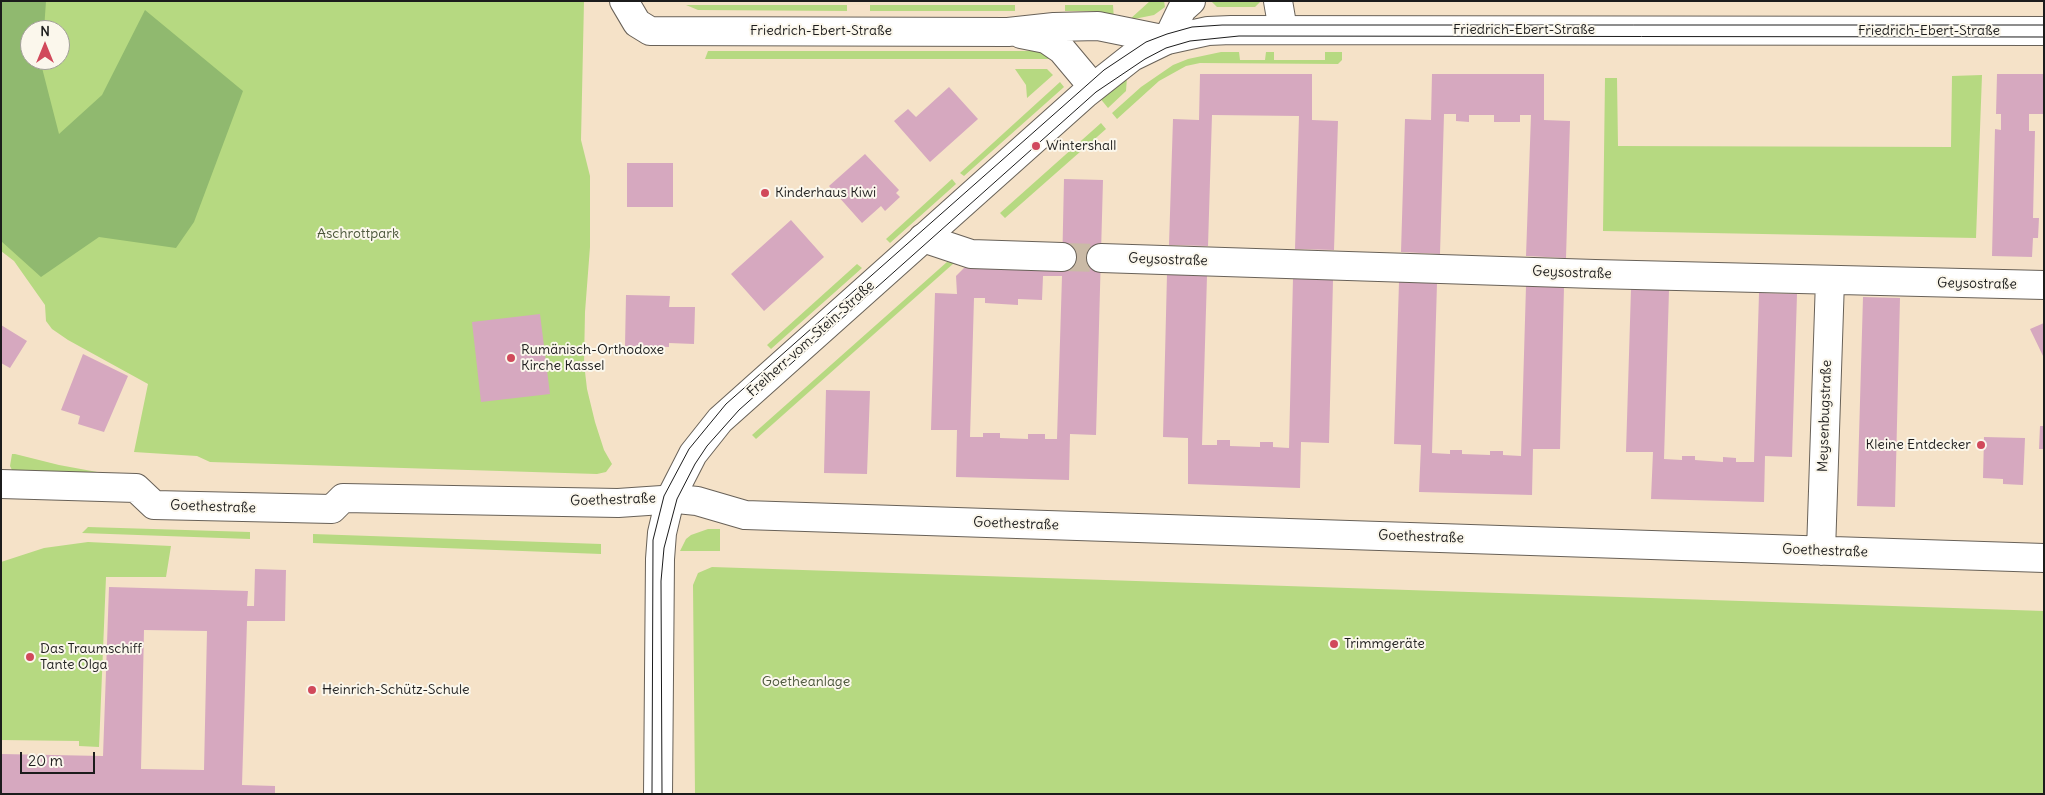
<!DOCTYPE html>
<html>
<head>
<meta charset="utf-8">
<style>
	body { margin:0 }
	#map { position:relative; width:2045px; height:795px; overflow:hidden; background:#f5e2c8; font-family:Delius,sans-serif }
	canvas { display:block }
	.frame { position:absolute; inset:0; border:2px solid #1c1c1c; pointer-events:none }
	.north { position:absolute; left:20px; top:20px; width:50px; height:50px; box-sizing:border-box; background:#fbf7ec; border:1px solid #a29f99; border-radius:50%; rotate:0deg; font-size:14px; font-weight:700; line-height:20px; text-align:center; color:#1c1c1c }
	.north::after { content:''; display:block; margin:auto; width:18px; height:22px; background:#d1495b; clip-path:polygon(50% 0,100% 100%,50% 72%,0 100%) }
	.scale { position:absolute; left:20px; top:752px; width:75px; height:22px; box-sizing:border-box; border:2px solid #1c1c1c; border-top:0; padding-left:6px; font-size:15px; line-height:18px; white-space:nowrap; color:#1c1c1c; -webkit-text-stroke:4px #fbf7ec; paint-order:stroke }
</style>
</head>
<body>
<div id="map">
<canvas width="2045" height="795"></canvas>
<div class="frame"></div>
<div class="north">N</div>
<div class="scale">20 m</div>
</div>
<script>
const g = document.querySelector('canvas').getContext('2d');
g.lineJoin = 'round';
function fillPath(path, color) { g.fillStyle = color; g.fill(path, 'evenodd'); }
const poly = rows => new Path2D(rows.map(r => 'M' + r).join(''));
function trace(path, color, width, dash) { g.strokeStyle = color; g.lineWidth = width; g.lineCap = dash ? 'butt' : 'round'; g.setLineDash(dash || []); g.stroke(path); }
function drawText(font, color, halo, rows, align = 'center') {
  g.font = font + ' Delius,sans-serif'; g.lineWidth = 4; g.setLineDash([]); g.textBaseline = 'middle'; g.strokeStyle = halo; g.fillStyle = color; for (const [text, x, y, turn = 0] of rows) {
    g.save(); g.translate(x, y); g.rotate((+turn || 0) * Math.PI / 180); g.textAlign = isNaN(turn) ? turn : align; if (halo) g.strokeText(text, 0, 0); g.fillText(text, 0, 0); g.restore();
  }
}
fillPath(poly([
	[1,1,584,1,581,140,590,176,590,247,585,312,584,363,587,389,595,422,604,450,612,464,606,472,597,474,210,462,197,456,134,452,148,384,68,340,52,329,46,321,45,305,14,261,1,251],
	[30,30,60,30,60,60,30,60],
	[1150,1,1164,1,1165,7,1154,15,1129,20],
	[1211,1,1261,1,1255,7,1217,7],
	[686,5,847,5,847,11,698,10],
	[870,5,1015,5,1015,11,870,11],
	[1065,5,1113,5,1114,20,1099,20,1094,11,1065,11],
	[708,51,1041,51,1058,59,705,59],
	[1221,52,1239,52,1240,60,1265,60,1266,52,1274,52,1274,60,1325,60,1325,52,1342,52,1342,60,1338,64,1200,63,1186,66,1159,81,1117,119,1112,113,1141,87,1173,65,1188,59],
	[1015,69,1047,69,1053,75,1027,98,1026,85],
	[1982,75,1976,238,1603,231,1605,78,1617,78,1618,146,1951,147,1952,76],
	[1127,77,1126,91,1108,108,1099,97],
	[1060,82,1064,87,964,176,960,173],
	[1101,123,1106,129,1005,218,1000,213],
	[952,179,956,184,890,243,886,239],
	[947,262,954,263,756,439,752,435],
	[857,264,862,268,771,349,767,345],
	[12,454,15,454,59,465,108,474,13,472,10,466],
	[88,527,250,532,250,539,82,533],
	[708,529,720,529,720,551,680,551,686,539,691,535],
	[313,534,601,544,601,554,313,543],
	[88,542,171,546,166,577,106,577,99,747,79,746,79,741,1,740,1,562,44,548],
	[712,567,2044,611,2044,794,695,794,693,585,698,573]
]), '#b6d981');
fillPath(poly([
	[1,1,46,1,44,30,30,30,30,60,40,60,59,134,102,95,145,10,243,91,194,222,176,248,99,237,41,277,1,241]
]), '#90b96f');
fillPath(poly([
	[1200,74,1312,74,1312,120,1338,121,1334,250,1295,249,1299,116,1212,115,1208,246,1169,245,1173,119,1199,120],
	[1432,74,1544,74,1544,120,1570,121,1566,258,1526,256,1531,115,1520,115,1520,122,1494,122,1494,115,1469,115,1469,122,1456,121,1456,114,1444,114,1440,254,1401,252,1405,119,1431,120],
	[1997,74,2044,74,2044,114,2029,114,2029,131,2035,131,2033,218,2039,218,2038,238,2033,238,2032,257,1992,256,1995,129,2001,130,2001,114,1996,114],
	[949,87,978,119,930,162,894,121,908,109,916,117],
	[865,154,899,190,896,193,900,197,885,211,881,206,862,223,829,186],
	[627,163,673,163,673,207,627,207],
	[1064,179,1103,180,1096,435,1070,434,1069,480,956,477,957,430,931,430,935,293,957,294,956,276,964,268,1062,271],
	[1043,276,1062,276,1057,439,1045,439,1045,434,1028,434,1028,439,1000,438,1000,433,983,433,983,437,970,437,974,298,985,298,985,303,1018,305,1018,299,1042,300],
	[791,220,824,257,764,311,731,274],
	[1167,274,1207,276,1202,445,1217,445,1217,440,1230,440,1230,446,1260,447,1260,442,1273,442,1273,447,1289,448,1293,278,1333,280,1329,443,1301,442,1300,488,1188,484,1188,438,1163,437],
	[1399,282,1437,283,1432,453,1450,454,1450,450,1462,450,1462,454,1490,455,1490,451,1503,451,1503,455,1521,456,1526,286,1564,287,1560,449,1533,449,1532,495,1419,492,1421,445,1394,444],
	[1631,289,1669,290,1664,459,1682,460,1682,456,1695,456,1695,460,1723,462,1723,457,1736,458,1736,462,1754,462,1759,293,1797,294,1792,457,1765,456,1764,502,1651,499,1653,452,1626,452],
	[626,295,670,296,669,307,695,307,694,344,669,343,669,347,625,346],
	[1863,297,1900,298,1895,507,1857,506],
	[540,314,550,394,481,402,472,322],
	[2044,323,2044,358,2030,329],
	[1,325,27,341,10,368,1,363],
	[83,354,128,376,104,432,78,424,80,416,61,410],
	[826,390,870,391,867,474,824,473],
	[2040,426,2044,426,2044,449,2039,449],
	[1984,437,2025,438,2023,485,2003,484,2003,479,1983,478],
	[255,569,286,570,285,621,247,621,242,785,275,786,275,794,1,794,1,754,103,756,109,587,248,591,247,606,254,606],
	[144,630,207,631,204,770,141,769]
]), '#d6a8bf');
trace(poly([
	[1062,257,1101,258]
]), '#cabaa6', 28, [28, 14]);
const street = poly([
	[624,1,637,23,650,31,1008,32,1054,27,1098,26,1167,40,1182,9,1191,1],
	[1278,1,1283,30],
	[1021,34,1046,39,1062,50,1093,87],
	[923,238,971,254,1062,257],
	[1101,258,1595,274,2044,285],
	[1,484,136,488,154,505,332,509,343,498,618,503,677,499,697,501,745,515,2044,558],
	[1821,551,1830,280]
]);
const secondary = poly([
	[658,794,660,559,662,533,670,499,693,454,720,420,1085,94,1132,57,1167,40,1208,31,1231,30,2044,31]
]);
trace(street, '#686158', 30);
trace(secondary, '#686158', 30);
trace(street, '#fff', 28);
trace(secondary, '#fff', 28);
trace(poly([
	[652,794,653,540,664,496,689,449,726,404,1104,70,1146,42,1167,34,1192,27,1222,25,2044,25],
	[662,794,661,581,664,548,677,499,695,464,707,446,739,410,1096,92,1145,59,1166,48,1190,41,1239,36,2044,37]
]), '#1c1c1c', 1);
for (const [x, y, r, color] of [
	[1036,146,5,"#d1495b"],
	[765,193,5,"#d1495b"],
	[511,358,5,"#d1495b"],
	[1981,445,5,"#d1495b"],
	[1334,644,5,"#d1495b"],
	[30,657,5,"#d1495b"],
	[312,690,5,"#d1495b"]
]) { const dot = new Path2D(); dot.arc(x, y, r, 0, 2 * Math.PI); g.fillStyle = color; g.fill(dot); trace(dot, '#fbf7ec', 2); }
drawText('14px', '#1c1c1c', '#fbf7ec', [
	["Friedrich-Ebert-Straße",1524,30],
	["Friedrich-Ebert-Straße",821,31],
	["Friedrich-Ebert-Straße",1929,31],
	["Geysostraße",1168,260,2],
	["Geysostraße",1572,273,2],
	["Geysostraße",1977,284,1],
	["Freiherr-vom-Stein-Straße",811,339,-42],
	["Meysenbugstraße",1825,416,-88],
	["Goethestraße",613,500,-2],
	["Goethestraße",213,507,2],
	["Goethestraße",1016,524,2],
	["Goethestraße",1421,537,2],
	["Goethestraße",1825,551,2]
]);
drawText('14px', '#1c1c1c', '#fbf7ec', [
	["Wintershall",1046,146],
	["Kinderhaus Kiwi",775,193],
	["Rumänisch-Orthodoxe",521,350],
	["Kirche Kassel",521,366],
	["Kleine Entdecker",1971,445,"right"],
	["Trimmgeräte",1344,644],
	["Das Traumschiff",40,649],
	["Tante Olga",40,665],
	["Heinrich-Schütz-Schule",322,690]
], 'left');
drawText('14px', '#4a553a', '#fbf7ec', [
	["Aschrottpark",358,234],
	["Goetheanlage",806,682]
]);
</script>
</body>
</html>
